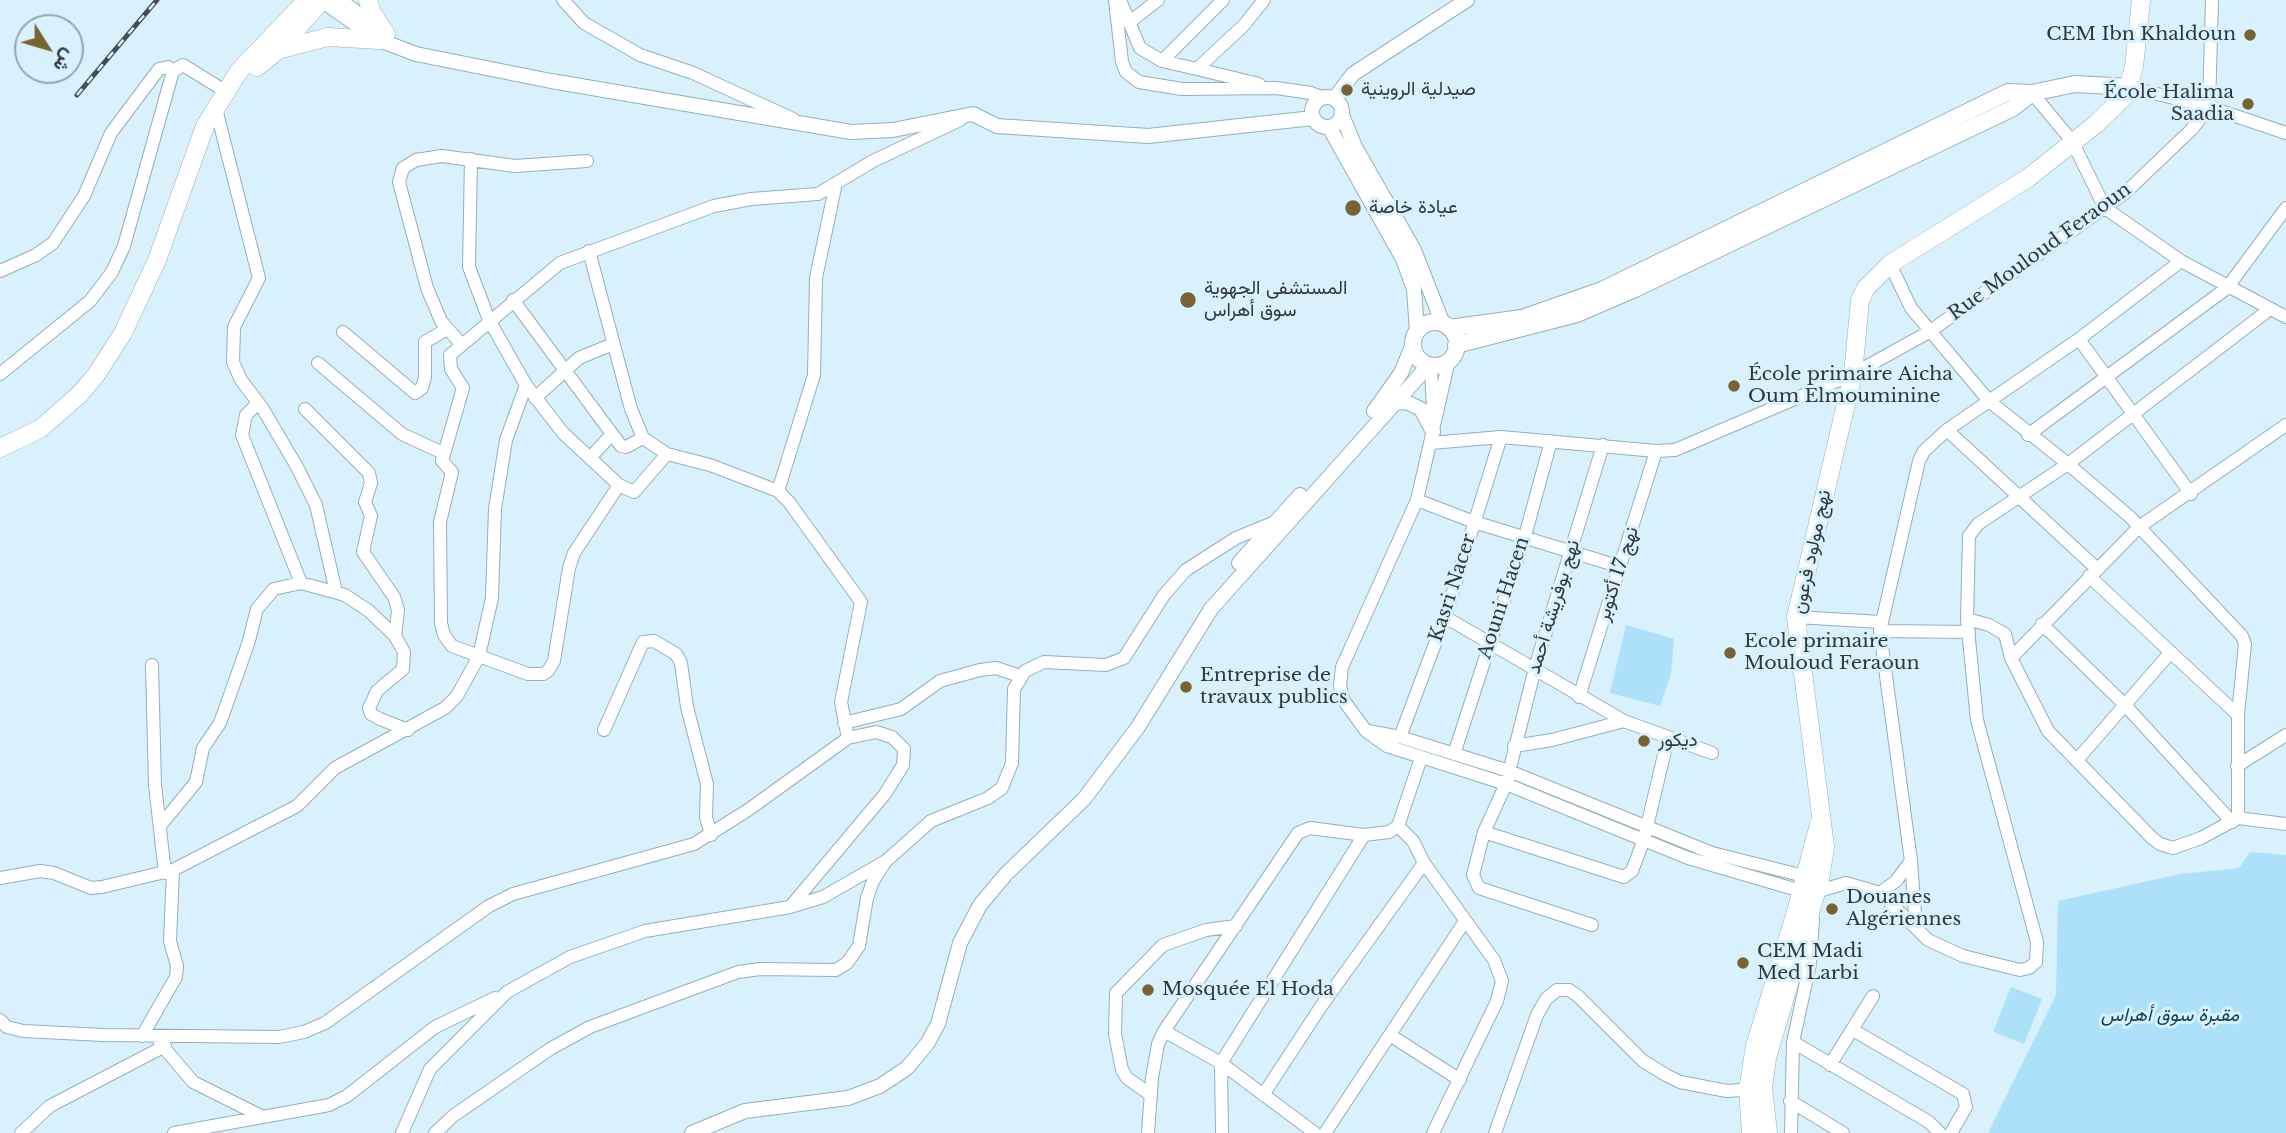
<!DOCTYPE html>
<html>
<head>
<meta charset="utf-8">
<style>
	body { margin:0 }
	#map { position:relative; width:2286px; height:1133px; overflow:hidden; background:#d8f1fd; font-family:"Libre Baskerville",Vazirmatn,serif }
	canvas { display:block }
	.north { position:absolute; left:14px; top:14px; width:70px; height:70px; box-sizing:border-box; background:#d8f1fd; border:2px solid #94a7b0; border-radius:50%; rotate:127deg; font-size:19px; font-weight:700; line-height:28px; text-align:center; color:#2f393d }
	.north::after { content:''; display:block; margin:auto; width:24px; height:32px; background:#776433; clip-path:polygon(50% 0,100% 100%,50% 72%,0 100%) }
</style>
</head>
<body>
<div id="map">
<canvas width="2286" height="1133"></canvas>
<div class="north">ش</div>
</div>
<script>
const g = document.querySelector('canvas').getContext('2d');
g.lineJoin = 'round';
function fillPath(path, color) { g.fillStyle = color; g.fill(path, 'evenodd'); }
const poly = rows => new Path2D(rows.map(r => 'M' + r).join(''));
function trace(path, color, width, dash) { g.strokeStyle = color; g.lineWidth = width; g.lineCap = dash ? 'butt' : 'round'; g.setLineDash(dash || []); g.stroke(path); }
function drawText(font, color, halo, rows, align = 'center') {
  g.font = font + ' "Libre Baskerville",Vazirmatn,serif'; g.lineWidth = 6; g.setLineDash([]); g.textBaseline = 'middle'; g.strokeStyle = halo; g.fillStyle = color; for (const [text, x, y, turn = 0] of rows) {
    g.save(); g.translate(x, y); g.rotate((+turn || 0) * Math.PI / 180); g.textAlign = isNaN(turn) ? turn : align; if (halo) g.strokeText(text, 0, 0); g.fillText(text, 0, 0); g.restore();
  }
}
fillPath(poly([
	[1626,625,1674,639,1671,674,1660,706,1610,693],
	[2250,852,2286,855,2286,1133,1988,1133,2056,995,2058,901,2180,874,2239,868],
	[2011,987,2042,999,2024,1044,1993,1032]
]), '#ade1fa');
const minor = poly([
	[563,0,584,23,640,55,693,73,793,119],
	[1115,0,1122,62,1126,72,1139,82,1182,89,1276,88,1311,93,1324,98],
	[1120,0,1140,48,1162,61,1197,69],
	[1131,21,1158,0],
	[1162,61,1223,0],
	[1259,84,1197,69,1244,25,1264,0],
	[2130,87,2209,107,2286,133],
	[2032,93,2072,141,2105,208,2181,261,2286,317],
	[216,109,259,278,234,327,233,362,241,380,263,409,297,467,316,505,336,592],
	[471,159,469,267,489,320,526,385,563,433,619,485,634,492,667,454,643,438,631,409,589,251],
	[1890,264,1911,308,1989,401,2068,464,2130,517,2242,636,2245,644,2238,715,2238,818,2201,838,2173,848,2160,844,2152,838,2048,731,2011,658,2005,634,1989,625,1967,619,1969,536,1978,524,2068,464,2270,309],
	[0,271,36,255,53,243,84,196,111,133,159,69,168,67,173,71],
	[513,300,621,446,626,447,643,438],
	[343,332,415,393,422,388,425,377,425,342,447,329],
	[2079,339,2191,494],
	[461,344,441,321,427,288,399,182,403,168,416,160,442,156,515,166,587,161],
	[1449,360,1417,500,1342,667,1340,686,1344,701,1366,731,1387,746,1506,784,1688,858,1801,891,1816,892,1846,883,1880,893,1896,881,1911,861,1880,631,1919,461,1924,451,1947,430,2079,339,2181,261],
	[318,363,402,434,443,453],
	[1431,366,1433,411],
	[0,374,90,301,112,272,124,246,173,71,183,65,225,91],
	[526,385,506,440,495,509,492,598,479,656,528,674,543,674,548,671,554,661,569,568,574,553,619,485],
	[535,398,579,358,613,344],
	[258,403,246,415,242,435,301,583],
	[305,409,369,473,371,483,365,502,371,516,363,552,394,597,398,610,395,636],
	[1947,430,2096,568],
	[2028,435,2227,288,2286,208],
	[1431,443,1501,437,1656,451,1675,450,1853,374,1929,332,2125,193,2192,129,2209,107,2212,0],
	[1603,445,1535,668,1506,784,1484,832,1624,877,1632,871,1644,839,1668,738],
	[667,454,710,465,778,491,814,375,816,278,836,183],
	[590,458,611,435],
	[778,491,789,502,861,602,841,702,848,738],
	[1417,500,1474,522,1621,567],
	[2089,576,2238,715],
	[1445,617,1624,721,1712,753],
	[1796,617,1881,622],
	[2042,624,2125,705,2232,822],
	[1880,631,1969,632],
	[2011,658,2139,527,2286,425],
	[152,665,155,785,165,873],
	[1579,697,1656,451],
	[844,723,901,709,940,681,980,670,996,668,1020,676],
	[604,730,643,642,654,641,676,654,681,663,687,707,707,784,706,817,711,835],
	[1368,731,1400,737,1509,771,1712,853,1812,878],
	[1400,737,1445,617,1501,437],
	[1514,746,1552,740,1624,721],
	[1454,754,1525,536,1551,441],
	[1421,758,1398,826,1413,841,1424,863,1494,960,1502,981,1497,1001,1433,1133],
	[2077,760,2170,653],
	[2237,766,2286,735],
	[2238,818,2286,824],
	[160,826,196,782,203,748,220,723,248,644,257,609,274,589,301,583,345,595,369,611,395,636,404,652,403,669,377,691,369,708,371,714,380,719,408,730],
	[1484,832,1473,875,1479,888,1592,925],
	[0,878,40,871,54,873,91,888,102,887,173,870,297,806,335,768,445,708,457,696,479,656,452,646,444,635,441,623,440,522,452,472,442,461,463,388,451,369,450,355,560,263,714,206,751,199,818,194,873,161,960,120],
	[1880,893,1916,928,1911,861],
	[1916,928,1928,940,1963,956,2020,970,2029,968,2036,962,2037,942,1977,720,1967,619],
	[0,1020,7,1027,23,1031,103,1035,279,1037,304,1032,325,1023,489,906,513,894,694,844,748,810,848,738,876,732,892,737,904,749,903,765,885,794,790,907,823,897,886,861,931,821,988,798,1002,788,1012,763,1014,689,1025,671,1044,662,1106,665,1124,658,1164,595,1186,570,1236,538,1275,522],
	[1853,1030,1963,1094,1966,1107,1951,1133],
	[1164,1031,1221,1063,1315,1133],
	[1390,1035,1460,1080],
	[142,1036,176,977,177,966,170,941,173,870],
	[1793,1042,1929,1122,1940,1133],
	[160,1043,193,1082,261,1116],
	[1830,1065,1873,996],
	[1151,1095,1127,1078,1122,1070,1115,1034,1116,993,1163,945,1206,930,1236,926],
	[1263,1095,1322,1005,1424,863],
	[1790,1101,1843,1133],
	[21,1133,50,1106,165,1046],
	[174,1133,329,1105,347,1096,435,1027,495,998],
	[402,1133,430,1069,507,992,570,957,645,931,790,907],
	[435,1133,453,1116,550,1049,590,1027,738,972,760,969,836,970,847,963,859,946,867,898,873,881,884,864],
	[1148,1133,1152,1078,1158,1044,1164,1031,1298,833,1310,828,1364,835,1389,832,1398,826],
	[1222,1133,1221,1063,1364,835],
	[1325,1133,1465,921],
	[1495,1133,1537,1015,1546,999,1557,990,1569,990,1578,996,1643,1061,1666,1075,1680,1082,1727,1091,1755,1089],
	[1791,1133,1793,1042,1810,964,1813,919]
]);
const tertiary = poly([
	[321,0,379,40,416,54,551,81,851,132,893,130,973,114,997,126,1148,136,1313,118],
	[339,0,382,31],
	'1312 112a15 15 0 1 1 30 0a15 15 0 1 1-30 0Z',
	[1334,99,1353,74,1467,0],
	[1342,115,1355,147,1414,250,1443,324],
	[1329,127,1403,259,1414,289,1417,331],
	[1392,403,1406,402,1421,409,1433,432],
	[1374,411,1401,373,1413,344],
	[1239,563,1300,495],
	[692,1133,745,1111,848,1098,880,1086,907,1068,927,1044,938,1024,960,943,980,905,1006,874,1084,799,1138,727,1211,609,1429,365]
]);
const secondary = poly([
	'1413 344a22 22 0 1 1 44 0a22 22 0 1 1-44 0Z',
	[1449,328,1522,318,1602,290,2008,92,2032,93,2075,84,2130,87],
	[1456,345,1577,314,1635,289,2013,108,2032,93]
]);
const primary = poly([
	[368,0,372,13,386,34],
	[281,49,328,37,379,40],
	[257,67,278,50,322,0],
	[0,448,40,429,79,395,96,375,123,333,157,260,205,126,239,71,307,0],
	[1751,1133,1748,1090,1755,1046,1797,908,1819,824],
	[1768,1133,1763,1088,1767,1058,1820,879,1825,847,1796,617,1853,374,1860,300,1866,288,1890,264,2028,178,2096,124,2126,95,2134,67,2141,0]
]);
trace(minor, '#97aeba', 14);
trace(tertiary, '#97aeba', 16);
trace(secondary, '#97aeba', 18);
trace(primary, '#97aeba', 19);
trace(minor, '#fff', 12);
trace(tertiary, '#fff', 14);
trace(secondary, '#fff', 16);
trace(primary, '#fff', 18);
const rail = poly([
	[77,95,157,0]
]);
trace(rail, '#444f54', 5);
trace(rail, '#d8f1fd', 2.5, [8]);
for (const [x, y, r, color] of [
	[2250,35,7,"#776433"],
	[1347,90,7,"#776433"],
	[2248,104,7,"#776433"],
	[1353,208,9,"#776433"],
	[1188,300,9,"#776433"],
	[1734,386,7,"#776433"],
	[1730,653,7,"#776433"],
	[1186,687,7,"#776433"],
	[1644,741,7,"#776433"],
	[1832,909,7,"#776433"],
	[1743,963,7,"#776433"],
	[1148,990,7,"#776433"]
]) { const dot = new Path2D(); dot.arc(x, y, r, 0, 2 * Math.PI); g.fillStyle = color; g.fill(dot); trace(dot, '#d8f1fd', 2.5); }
drawText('19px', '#2f393d', '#d8f1fd', [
	["CEM Ibn Khaldoun",2236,35,"right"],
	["صيدلية الروينية",1361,90],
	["École Halima",2234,93,"right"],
	["Saadia",2234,115,"right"],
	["عيادة خاصة",1369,208],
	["المستشفى الجهوية",1204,289],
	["سوق أهراس",1204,311],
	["École primaire Aicha",1748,375],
	["Oum Elmouminine",1748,397],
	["Ecole primaire",1744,642],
	["Mouloud Feraoun",1744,664],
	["Entreprise de",1200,676],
	["travaux publics",1200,698],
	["ديكور",1658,741],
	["Douanes",1846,898],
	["Algériennes",1846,920],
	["CEM Madi",1757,952],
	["Med Larbi",1757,974],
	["Mosquée El Hoda",1162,990]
], 'left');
drawText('19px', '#2f393d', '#d8f1fd', [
	["Rue Mouloud Feraoun",2040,252,-36],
	["نهج مولود فرعون",1812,552,-78],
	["نهج 17 أكتوبر",1618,574,-72],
	["Kasri Nacer",1453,588,-72],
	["Aouni Hacen",1504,598,-72],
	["نهج بوفريشة أحمد",1554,607,-73]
]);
drawText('italic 19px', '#0f3f52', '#d8f1fd', [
	["مقبرة سوق أهراس",2170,1016]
]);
</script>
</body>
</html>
